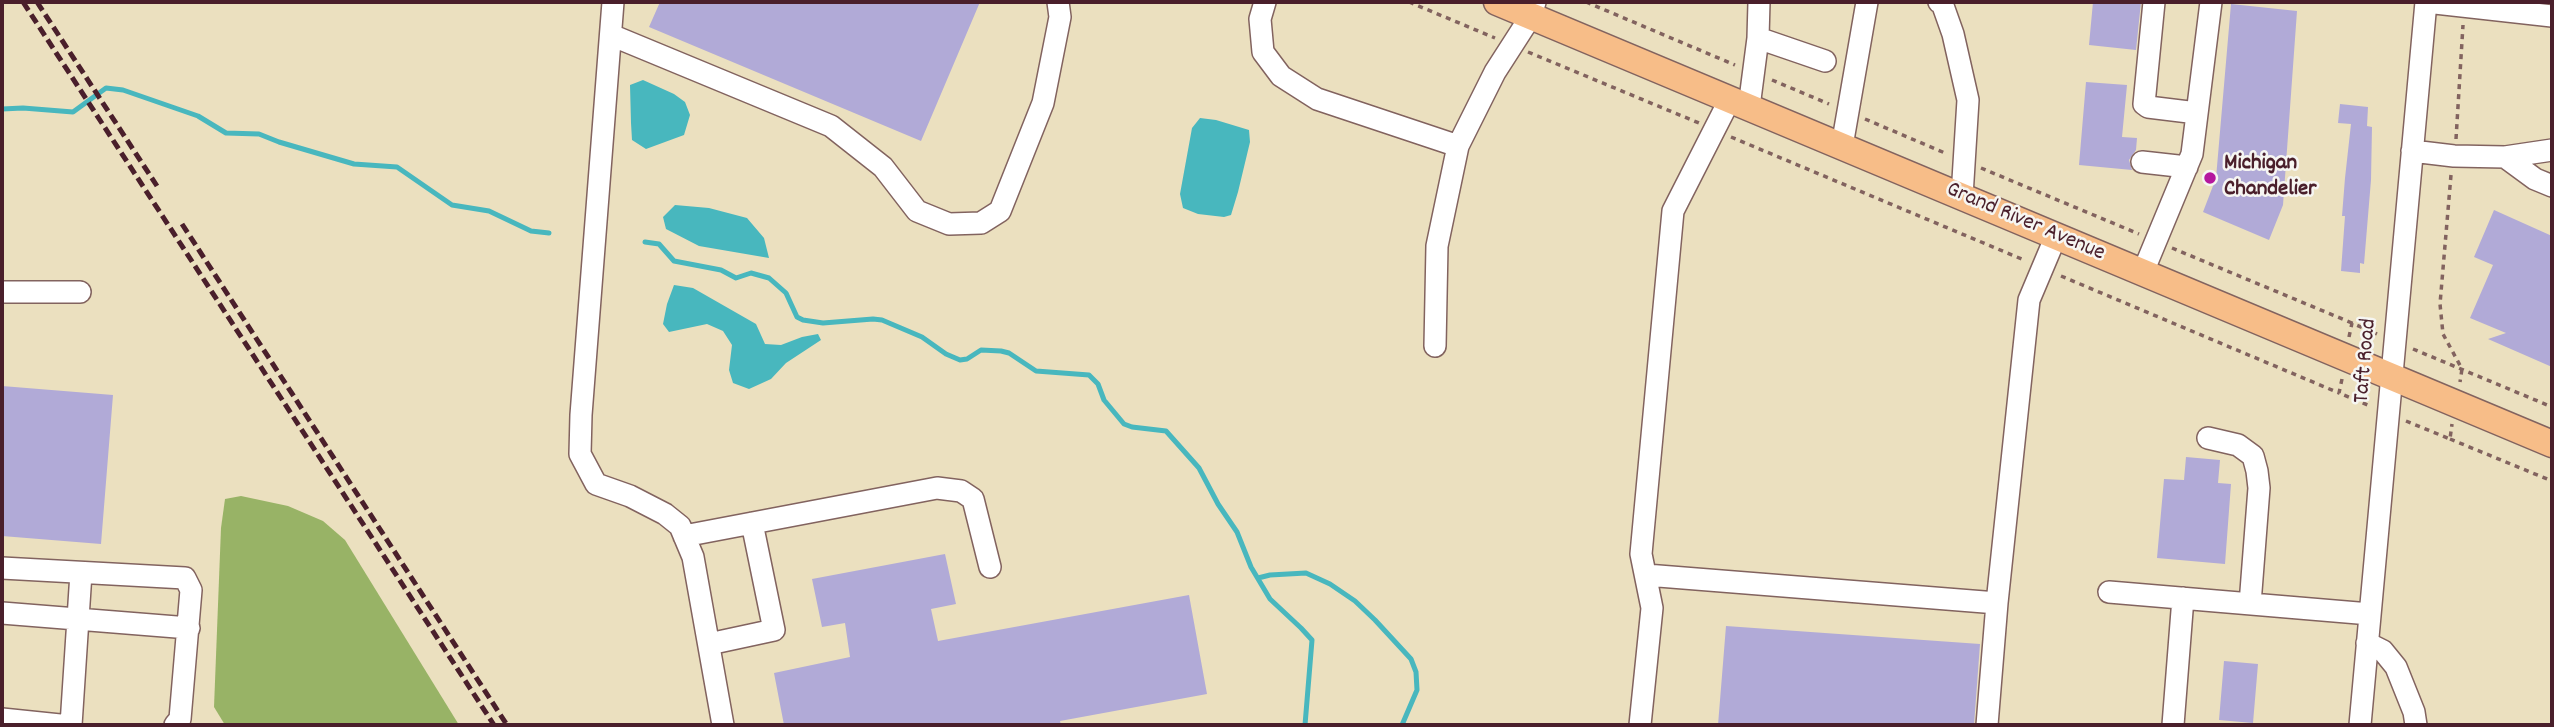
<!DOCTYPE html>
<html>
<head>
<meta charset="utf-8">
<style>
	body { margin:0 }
	#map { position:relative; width:2554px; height:727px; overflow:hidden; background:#ebe0bf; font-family:Dekko,sans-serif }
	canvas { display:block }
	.frame { position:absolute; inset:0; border:4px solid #4a1f2b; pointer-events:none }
</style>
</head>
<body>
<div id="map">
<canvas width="2554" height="727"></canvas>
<div class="frame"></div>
</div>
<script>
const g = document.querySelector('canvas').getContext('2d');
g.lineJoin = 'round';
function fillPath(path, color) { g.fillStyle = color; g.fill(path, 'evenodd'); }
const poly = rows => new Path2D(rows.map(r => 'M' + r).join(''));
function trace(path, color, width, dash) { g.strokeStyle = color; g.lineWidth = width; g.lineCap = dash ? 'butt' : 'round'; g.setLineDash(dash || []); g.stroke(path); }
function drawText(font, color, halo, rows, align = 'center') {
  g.font = font + ' Dekko,sans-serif'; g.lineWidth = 5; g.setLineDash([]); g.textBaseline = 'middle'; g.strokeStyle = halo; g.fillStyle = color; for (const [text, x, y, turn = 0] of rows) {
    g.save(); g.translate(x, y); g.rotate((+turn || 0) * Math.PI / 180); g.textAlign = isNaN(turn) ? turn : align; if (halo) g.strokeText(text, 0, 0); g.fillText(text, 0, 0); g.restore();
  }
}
fillPath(poly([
	[241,496,288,506,323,521,345,540,459,725,225,725,214,707,221,528,225,499]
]), '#98b366');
fillPath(poly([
	[643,80,674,94,685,102,690,115,684,135,646,149,632,140,631,123,630,85],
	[1200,118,1216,120,1249,130,1250,142,1238,192,1231,215,1224,217,1198,214,1183,208,1180,194,1192,128],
	[675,205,709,208,747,218,764,238,769,258,699,246,666,229,663,217],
	[674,285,693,288,756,324,765,344,781,345,802,337,818,334,821,340,786,363,771,379,749,389,733,383,729,370,732,345,723,331,707,324,669,332,663,324,667,304]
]), '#48b7be');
trace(poly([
	[2,109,23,108,73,112,106,88,123,90,198,116,226,133,259,134,279,142,354,164,397,167,452,205,489,211,531,231,549,233],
	[645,242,659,244,674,261,721,270,736,278,751,273,769,278,786,293,797,317,803,320,823,323,873,319,882,320,922,337,946,354,960,360,967,359,981,350,1001,351,1009,353,1036,371,1089,375,1098,384,1104,400,1124,424,1132,427,1166,431,1199,468,1218,504,1237,532,1251,567,1270,599,1301,628,1312,640,1305,725],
	[1258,578,1270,575,1306,573,1330,584,1355,601,1375,620,1411,659,1416,672,1417,690,1402,725]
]), '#48b7be', 5);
fillPath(poly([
	[660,2,980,2,921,141,649,27],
	[2093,2,2141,2,2136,50,2089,45],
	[2231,4,2297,11,2283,205,2269,240,2203,212,2216,178],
	[2086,82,2127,85,2122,137,2137,138,2136,150,2129,160,2132,170,2079,165],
	[2340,104,2368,107,2367,126,2372,127,2371,180,2364,264,2360,263,2360,273,2341,271,2345,216,2342,216,2345,178,2351,124,2338,123],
	[2494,210,2552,236,2552,367,2488,339,2506,333,2470,318,2493,265,2474,257],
	[2,386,113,395,101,544,2,536],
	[2186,457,2220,460,2218,483,2231,484,2225,564,2157,558,2164,479,2184,480],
	[945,554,956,604,931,609,938,641,1189,595,1207,694,1060,721,1061,725,784,725,774,673,850,657,845,623,822,627,812,579],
	[1726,626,1980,644,1974,725,1718,725],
	[2224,661,2258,664,2253,723,2219,720]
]), '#b1aad7');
const minor = poly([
	[613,2,581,415,580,454,596,484,630,496,665,514,680,526,693,557,723,725],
	[1265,2,1260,19,1263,52,1281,76,1317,99,1458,146],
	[1939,2,1942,3,1953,34,1968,100,1962,196],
	[2154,2,2144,104,2148,107,2197,113],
	[2426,2,2552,16],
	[611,35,831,126,883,167,917,211,949,224,981,223,1000,211,1043,103,1060,17,1058,2],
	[1758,38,1759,2],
	[1749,107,1758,38,1825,61],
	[1842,146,1867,2],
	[2412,151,2454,156,2505,157,2552,150],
	[2505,157,2535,179,2552,186],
	[2142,162,2187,167],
	[2143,272,2192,154,2211,2],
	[2,292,80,292],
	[1435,346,1437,246,1458,146,1495,72,1531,16,1535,2],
	[2208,438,2238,445,2253,456,2257,471,2259,488,2250,604],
	[684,536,937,488,961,491,973,499,990,567],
	[2,568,185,578,191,590,180,719,175,725],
	[1646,575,1997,603,1987,725],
	[2109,592,2370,614],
	[1997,603,2029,300,2056,236],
	[2,613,189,628],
	[2367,643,2383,651,2396,667,2414,712,2416,725],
	[709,644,774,630,752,523],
	[2,719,60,725],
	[71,725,81,573],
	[1640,725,1652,608,1641,554,1673,211,1730,99],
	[2173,725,2183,598],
	[2360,725,2426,2]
]);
const major = poly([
	[1497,2,2552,444]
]);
trace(minor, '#82635f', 24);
trace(major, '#82635f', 29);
trace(poly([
	[1409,2,1495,38],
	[1586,2,1735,65],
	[1528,52,1699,123],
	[1772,80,1829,104],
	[1865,119,1945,153],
	[1731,137,2024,260],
	[2456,139,2463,25],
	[1981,168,2139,234],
	[2451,175,2440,304,2443,334,2462,369,2460,382],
	[2172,248,2352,323],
	[2061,276,2339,393],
	[2349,337,2352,323,2377,334],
	[2413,349,2552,407],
	[2342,379,2339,393,2370,406],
	[2406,421,2450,439,2452,424],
	[2450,439,2552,481]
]), '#82635f', 3.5, [5, 5]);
trace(minor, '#fff', 21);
trace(major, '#f7bd88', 26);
trace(poly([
	[23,2,494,725],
	[37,2,157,186],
	[182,224,507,725]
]), '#4a1f2b', 5, [10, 5]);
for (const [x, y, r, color] of [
	[2210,178,7,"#b5179e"]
]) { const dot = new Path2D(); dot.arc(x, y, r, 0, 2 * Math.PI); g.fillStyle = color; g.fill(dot); trace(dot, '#f6f6f2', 2.5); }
drawText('bold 23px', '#4a1f2b', '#f6f6f2', [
	["Michigan",2224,165],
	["Chandelier",2224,191]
], 'left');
drawText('23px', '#4a1f2b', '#f6f6f2', [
	["Grand River Avenue",2025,223,23],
	["Taft Road",2367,361,-85]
]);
</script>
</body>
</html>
